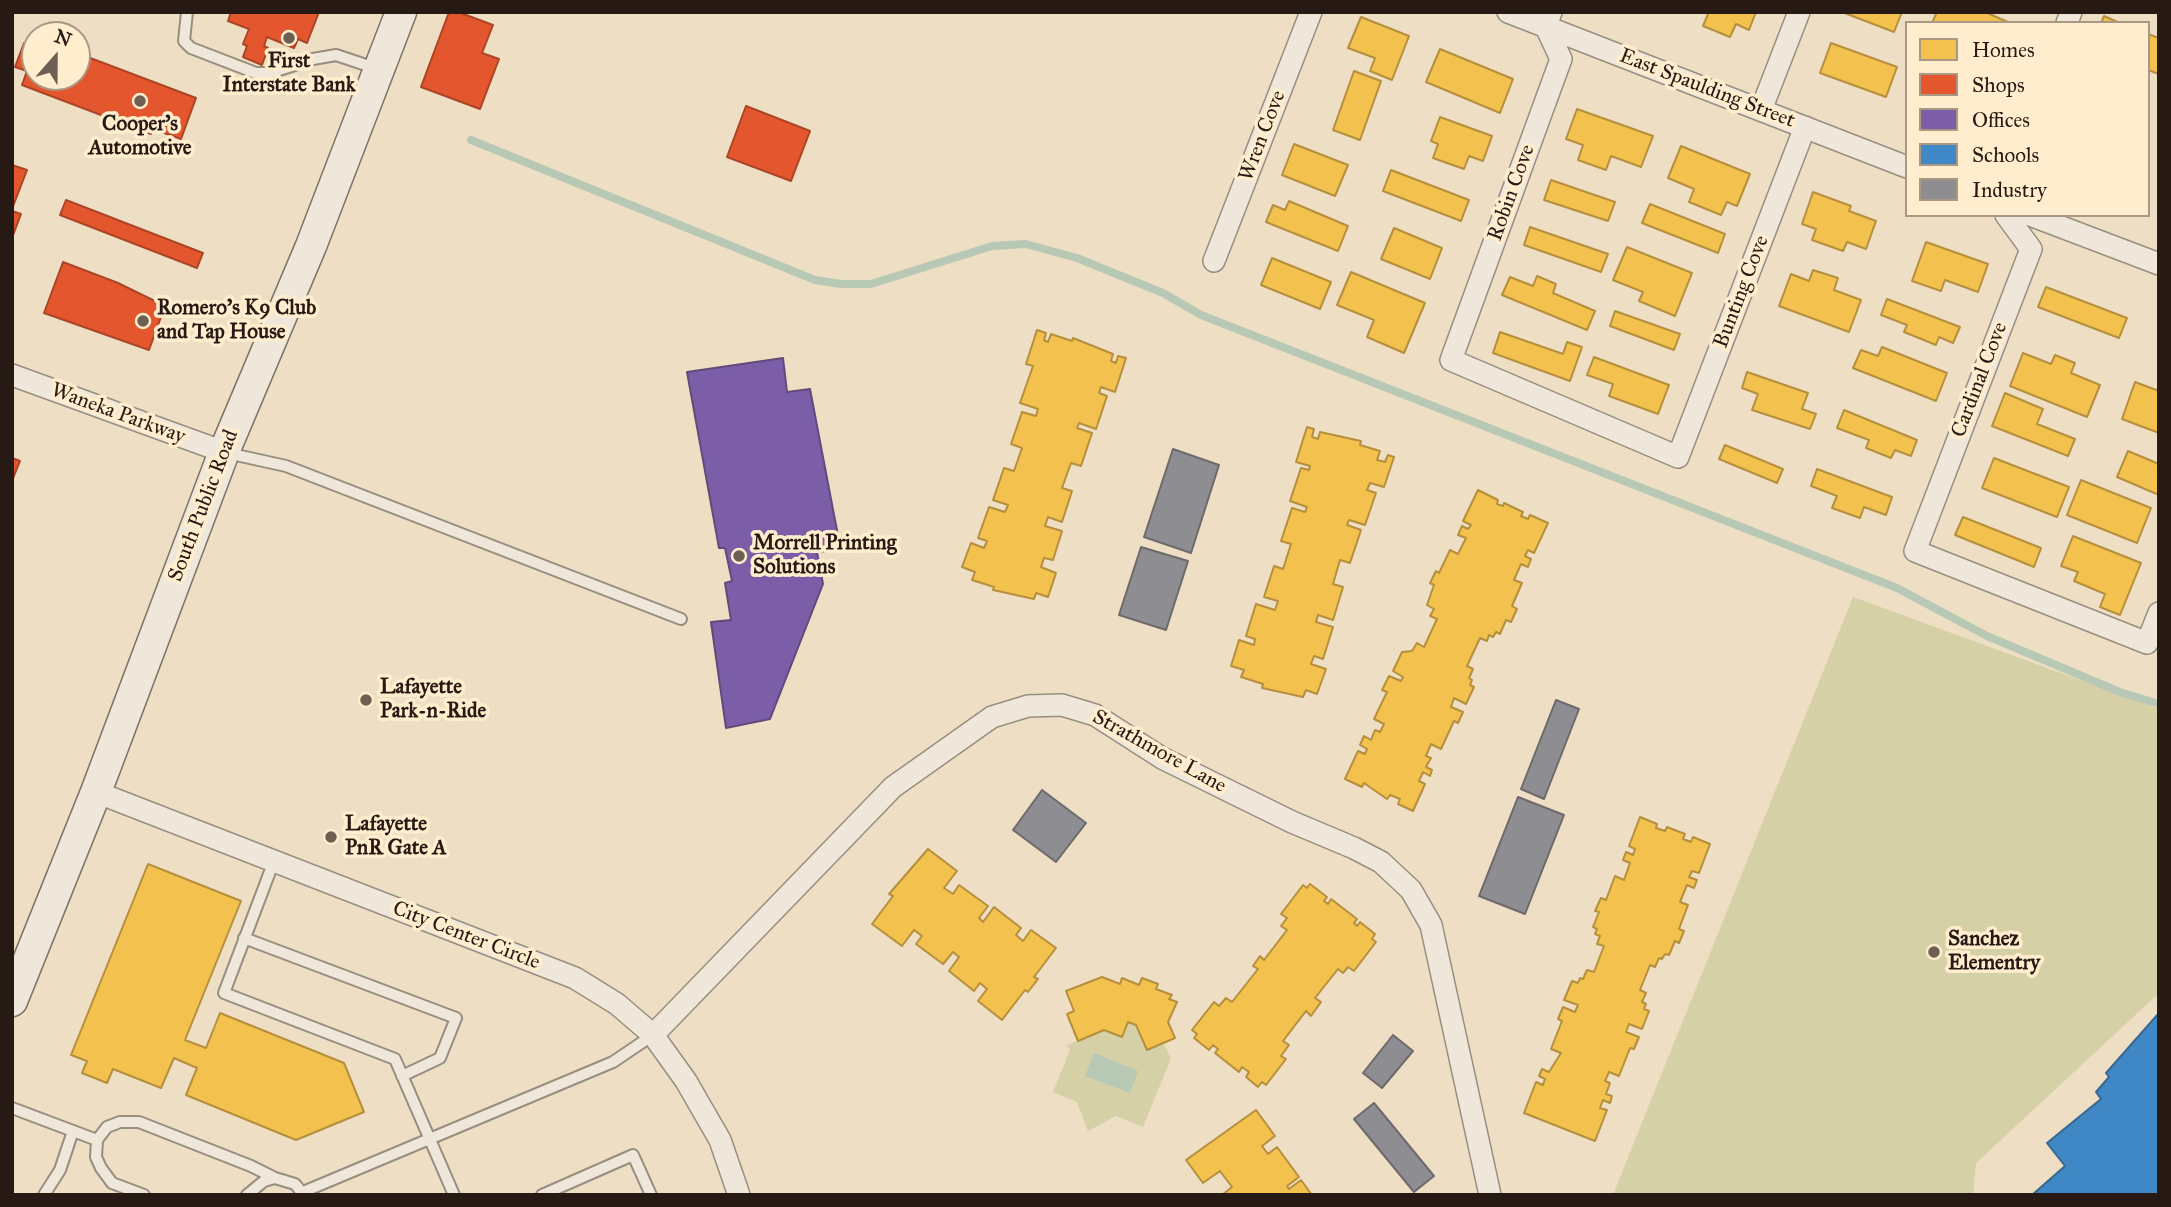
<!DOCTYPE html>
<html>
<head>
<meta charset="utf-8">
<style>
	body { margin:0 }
	#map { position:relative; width:2171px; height:1207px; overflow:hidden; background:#eedec4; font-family:"IM FELL Great Primer",serif }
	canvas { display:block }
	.frame { position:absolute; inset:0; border:14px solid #271a14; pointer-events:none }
	.legend { position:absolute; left:1905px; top:21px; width:245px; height:196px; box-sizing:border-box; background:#ffedce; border:2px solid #a99984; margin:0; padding:9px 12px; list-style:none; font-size:21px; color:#271a14 }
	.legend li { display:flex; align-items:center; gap:14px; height:35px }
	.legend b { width:35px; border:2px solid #a99984 }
	.north { position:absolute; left:21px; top:21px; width:70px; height:70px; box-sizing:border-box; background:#ffedce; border:2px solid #a99984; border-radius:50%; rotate:21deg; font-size:19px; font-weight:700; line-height:28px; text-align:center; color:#271a14 }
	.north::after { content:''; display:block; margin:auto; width:24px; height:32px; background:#6d5f52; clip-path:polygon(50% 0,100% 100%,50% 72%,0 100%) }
</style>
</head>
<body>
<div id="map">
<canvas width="2171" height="1207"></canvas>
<div class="frame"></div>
<ul class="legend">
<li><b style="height:19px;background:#f2c14e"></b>Homes</li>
<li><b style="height:19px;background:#e4572e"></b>Shops</li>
<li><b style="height:19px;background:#7b5ea7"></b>Offices</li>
<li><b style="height:19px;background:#3f88c5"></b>Schools</li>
<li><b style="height:19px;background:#8d8d92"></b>Industry</li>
</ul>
<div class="north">N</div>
</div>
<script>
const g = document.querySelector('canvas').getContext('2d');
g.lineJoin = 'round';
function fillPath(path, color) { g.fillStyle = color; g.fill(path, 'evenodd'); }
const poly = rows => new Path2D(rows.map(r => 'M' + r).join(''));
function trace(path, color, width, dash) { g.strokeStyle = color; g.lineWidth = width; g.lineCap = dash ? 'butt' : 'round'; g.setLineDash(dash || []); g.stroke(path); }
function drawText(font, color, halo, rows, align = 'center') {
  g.font = font + ' "IM FELL Great Primer",serif'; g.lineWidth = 7; g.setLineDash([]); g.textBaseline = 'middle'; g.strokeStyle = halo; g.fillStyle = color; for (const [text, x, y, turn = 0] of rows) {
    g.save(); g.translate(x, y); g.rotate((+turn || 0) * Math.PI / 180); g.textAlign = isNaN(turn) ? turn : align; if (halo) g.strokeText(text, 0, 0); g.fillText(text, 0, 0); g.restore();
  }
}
fillPath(poly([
	[1853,597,2159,709,2159,993,1976,1163,1973,1195,1613,1195],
	[1128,1022,1136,1025,1147,1050,1163,1043,1171,1058,1143,1127,1116,1116,1088,1131,1077,1102,1053,1092,1070,1050,1067,1045,1104,1030,1122,1037]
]), '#d5d0a5');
fillPath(poly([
	[1094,1053,1138,1071,1130,1093,1085,1076]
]), '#b7c8b5');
const homes = poly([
	[1704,12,1756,12,1749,30,1736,24,1730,37,1703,26,1708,14,1704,12],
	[1842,12,1902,12,1894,32,1842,12],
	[1937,12,1985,12,2008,22,1932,23,1937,12],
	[2104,16,2120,23,2101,23,2104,16],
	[1361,17,1409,36,1392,80,1370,71,1375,58,1348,48,1361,17],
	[2148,34,2159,38,2159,74,2148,70,2148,34],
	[1831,43,1897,67,1886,97,1820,73,1831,43],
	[1440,49,1513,79,1500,113,1426,82,1440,49],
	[1354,71,1381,81,1360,140,1333,130,1354,71],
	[1577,109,1653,136,1641,167,1611,156,1606,170,1578,160,1583,145,1566,139,1577,109],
	[1440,117,1492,136,1483,161,1469,156,1464,169,1433,158,1438,144,1431,141,1440,117],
	[1294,144,1348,165,1335,196,1282,175,1294,144],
	[1681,146,1750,174,1737,206,1727,202,1721,215,1689,202,1694,189,1668,178,1681,146],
	[1391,170,1469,200,1461,221,1383,191,1391,170],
	[1551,180,1615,202,1608,221,1544,200,1551,180],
	[1813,192,1851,206,1849,211,1876,221,1866,249,1847,242,1843,251,1812,240,1816,229,1802,224,1813,192],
	[1289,201,1348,226,1338,251,1266,222,1273,205,1285,210,1289,201],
	[1650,204,1725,234,1718,253,1642,223,1650,204],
	[1530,227,1608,254,1601,272,1524,245,1530,227],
	[1394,228,1442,248,1430,279,1381,259,1394,228],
	[1926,242,1988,264,1978,292,1945,280,1941,291,1912,281,1926,242],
	[1627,247,1692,273,1675,316,1639,301,1643,292,1613,280,1627,247],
	[1272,258,1331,282,1320,309,1261,285,1272,258],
	[1813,270,1838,278,1834,290,1861,300,1849,332,1779,306,1791,274,1809,281,1813,270],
	[1351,272,1425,303,1404,353,1367,337,1374,320,1337,305,1351,272],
	[1537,276,1556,284,1553,293,1595,311,1587,330,1502,295,1510,277,1533,286,1537,276],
	[2046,287,2127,318,2119,338,2038,307,2046,287],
	[1887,299,1960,327,1953,343,1939,337,1936,345,1904,332,1907,325,1881,315,1887,299],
	[1615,311,1680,334,1674,350,1610,326,1615,311],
	[1037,330,1046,333,1044,340,1048,342,1051,334,1072,341,1073,338,1113,354,1111,361,1116,363,1118,356,1126,358,1115,392,1101,387,1099,393,1107,396,1096,429,1079,423,1077,428,1092,433,1081,466,1071,463,1062,488,1072,491,1062,522,1048,517,1045,526,1062,531,1053,560,1044,558,1041,567,1056,573,1048,597,1036,593,1034,599,993,590,994,587,972,580,975,572,962,567,971,543,984,548,987,541,978,538,989,507,1005,512,1008,505,993,500,1004,468,1014,471,1022,448,1011,444,1022,412,1036,416,1038,409,1020,403,1033,366,1026,364,1037,330],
	[1500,332,1563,354,1567,342,1582,347,1570,381,1493,353,1500,332],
	[1882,347,1947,373,1936,401,1853,368,1861,350,1878,356,1882,347],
	[2023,353,2051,364,2055,355,2075,363,2071,373,2100,385,2087,417,2010,386,2023,353],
	[1594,357,1669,385,1658,414,1609,396,1613,384,1587,375,1594,357],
	[1747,372,1808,393,1802,409,1816,414,1810,429,1752,410,1758,394,1742,388,1747,372],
	[2135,382,2159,391,2159,433,2122,419,2135,382],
	[2005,393,2043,409,2037,424,2075,439,2068,456,1992,426,2005,393],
	[1844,410,1917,440,1911,456,1895,450,1891,458,1866,448,1869,440,1837,428,1844,410],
	[1307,427,1314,429,1312,437,1318,439,1320,432,1361,441,1360,445,1380,451,1377,460,1385,462,1388,455,1394,457,1384,487,1370,483,1367,490,1376,493,1365,525,1349,520,1347,525,1361,530,1350,563,1340,560,1333,584,1343,587,1333,620,1318,615,1316,622,1333,627,1323,659,1314,656,1311,664,1326,669,1317,694,1306,690,1303,697,1262,688,1263,684,1241,677,1244,670,1231,666,1239,640,1254,645,1255,639,1246,636,1256,604,1275,610,1278,601,1264,597,1274,566,1283,569,1291,544,1281,541,1292,508,1305,512,1307,507,1290,501,1301,468,1309,470,1310,466,1296,462,1307,427],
	[1725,445,1783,469,1777,483,1719,459,1725,445],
	[2128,451,2159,464,2159,495,2117,477,2128,451],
	[1994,458,2069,487,2057,517,1982,488,1994,458],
	[1817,469,1892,497,1886,515,1864,507,1860,518,1832,508,1837,496,1811,486,1817,469],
	[2081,480,2151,508,2137,543,2067,515,2081,480],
	[1478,490,1498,500,1497,504,1503,506,1504,503,1523,512,1521,516,1528,519,1530,515,1548,523,1534,553,1528,550,1525,556,1531,559,1528,567,1521,564,1514,580,1522,583,1512,606,1517,609,1511,622,1506,620,1500,634,1496,632,1493,637,1489,635,1487,641,1480,638,1467,666,1473,669,1469,678,1472,680,1470,685,1474,687,1466,704,1454,698,1451,707,1463,712,1458,723,1454,721,1441,749,1431,744,1426,756,1431,758,1426,767,1432,770,1430,776,1423,772,1419,781,1425,784,1413,811,1398,804,1400,799,1390,795,1387,799,1364,783,1362,787,1345,779,1358,751,1365,754,1367,749,1360,745,1364,736,1371,740,1375,730,1380,732,1384,724,1374,719,1387,692,1382,690,1389,676,1401,681,1403,677,1393,671,1402,652,1412,651,1417,643,1424,647,1437,619,1430,616,1434,609,1427,605,1434,585,1430,583,1436,571,1439,573,1450,550,1458,554,1466,538,1458,535,1462,526,1468,529,1471,525,1463,521,1478,490],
	[1963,517,2041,548,2034,567,1955,535,1963,517],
	[2073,536,2141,563,2120,615,2100,607,2105,594,2074,581,2078,572,2061,566,2073,536],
	[1640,817,1657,824,1656,828,1665,831,1667,827,1685,834,1683,839,1691,842,1693,837,1710,844,1699,873,1692,871,1689,877,1697,880,1694,888,1687,885,1680,902,1688,905,1679,929,1684,931,1679,943,1675,941,1669,955,1665,954,1662,959,1659,958,1655,967,1650,965,1640,990,1646,993,1642,1002,1646,1004,1644,1009,1649,1011,1642,1029,1629,1024,1626,1032,1639,1037,1634,1049,1630,1048,1619,1076,1609,1072,1605,1081,1610,1083,1606,1094,1612,1096,1610,1103,1603,1100,1600,1108,1607,1110,1595,1141,1524,1113,1536,1082,1543,1085,1545,1079,1539,1076,1542,1069,1549,1072,1561,1053,1551,1049,1562,1021,1558,1019,1563,1007,1575,1012,1578,1005,1564,1000,1572,981,1578,983,1580,978,1583,979,1587,970,1594,972,1604,946,1597,944,1600,936,1595,934,1597,929,1593,927,1599,912,1595,911,1601,898,1606,900,1615,876,1624,880,1630,863,1623,860,1626,852,1633,855,1635,849,1629,846,1640,817],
	[928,849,957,871,944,888,953,894,959,885,988,906,979,918,983,922,994,907,1021,928,1016,935,1023,941,1031,930,1056,948,1034,977,1038,979,1028,992,1025,990,1002,1020,978,1001,987,989,980,983,974,991,949,971,959,957,953,952,943,964,916,944,922,936,914,930,902,946,872,924,893,896,889,894,928,849],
	[148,864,241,901,185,1040,206,1048,220,1013,344,1063,364,1112,296,1140,186,1095,197,1068,174,1058,161,1088,113,1069,107,1083,82,1073,87,1061,71,1055,148,864],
	[1310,884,1327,897,1324,901,1328,904,1331,899,1357,919,1354,923,1357,926,1360,922,1375,934,1372,939,1376,942,1354,971,1348,967,1343,973,1338,969,1315,998,1321,1002,1311,1016,1306,1011,1283,1041,1289,1045,1281,1056,1286,1059,1266,1085,1262,1082,1258,1087,1246,1077,1249,1072,1242,1067,1239,1072,1215,1053,1218,1049,1213,1045,1209,1050,1194,1038,1197,1034,1192,1030,1214,1002,1219,1006,1226,998,1232,1002,1258,969,1253,966,1260,956,1264,960,1287,930,1281,926,1287,918,1281,914,1303,885,1307,888,1310,884],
	[1102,977,1120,984,1122,978,1139,985,1142,978,1158,984,1156,989,1172,995,1169,999,1177,1002,1168,1022,1175,1038,1147,1050,1136,1025,1128,1022,1122,1037,1104,1030,1078,1041,1067,1014,1074,1011,1066,991,1102,977],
	[1256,1110,1275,1136,1262,1146,1268,1154,1277,1147,1299,1177,1287,1186,1289,1189,1301,1180,1312,1195,1222,1195,1232,1187,1220,1171,1203,1183,1186,1160,1256,1110]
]);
fillPath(homes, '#f2c14e');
trace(homes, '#b58f3d', 2);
const shops = poly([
	[231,12,319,12,307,43,298,39,294,48,267,37,264,46,268,48,262,65,243,57,247,46,243,44,249,29,228,21,231,12],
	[449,12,458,12,493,25,482,53,499,59,480,109,421,87,449,12],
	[24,43,35,48,35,77,77,77,77,53,196,98,181,139,153,129,151,134,22,85,27,71,15,67,24,43],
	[746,106,810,131,791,181,727,157,746,106],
	[12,165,27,170,12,209,12,165],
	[66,200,203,253,197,268,60,215,66,200],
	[12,211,21,214,12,238,12,211],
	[63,262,118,283,165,306,149,350,44,313,63,262],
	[12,458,20,461,12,481,12,458]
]);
fillPath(shops, '#e4572e');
trace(shops, '#ab4526', 2);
const offices = poly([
	[783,358,787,392,810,389,839,541,836,550,817,552,823,584,770,719,726,728,711,622,731,620,725,583,732,581,725,548,719,548,687,372,783,358]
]);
fillPath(offices, '#7b5ea7');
trace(offices, '#624a7b', 2);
const schools = poly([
	[2159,1013,2159,1195,2032,1195,2065,1166,2047,1143,2101,1099,2096,1092,2109,1077,2106,1073,2159,1013]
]);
fillPath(schools, '#3f88c5');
trace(schools, '#386790', 2);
const industry = poly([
	[1173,449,1219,465,1191,553,1144,537,1173,449],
	[1141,547,1188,561,1166,630,1119,615,1141,547],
	[1556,700,1579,709,1544,799,1521,789,1556,700],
	[1042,790,1086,823,1056,862,1013,830,1042,790],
	[1518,797,1564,815,1525,914,1479,896,1518,797],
	[1393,1035,1413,1051,1382,1088,1363,1073,1393,1035],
	[1374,1103,1434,1176,1414,1192,1354,1119,1374,1103]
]);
fillPath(industry, '#8d8d92');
trace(industry, '#6e6a6c', 2);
trace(poly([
	[471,140,815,280,841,284,871,284,992,246,1026,244,1077,258,1163,293,1201,315,1897,588,1987,636,2120,692,2159,704]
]), '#b7c8b5', 8);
const lane = poly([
	[187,12,184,41,191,48,256,73,270,73,313,59,336,55,378,69],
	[227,453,286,466,681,619],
	[274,861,224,993,395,1059,454,1195],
	[244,938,456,1018,440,1058,402,1076],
	[12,1108,97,1140],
	[303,1192,613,1062,653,1035],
	[44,1195,60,1170,73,1131],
	[144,1195,112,1183,101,1168,96,1157,97,1140,107,1127,120,1122,139,1122,251,1166,275,1178],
	[247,1195,264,1181,275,1178,295,1184,304,1195],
	[542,1195,633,1155,651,1195]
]);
const street = poly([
	[1508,12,1907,167],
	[1551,12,1546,27,1561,59,1451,360,1678,457,1805,127],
	[2067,23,2071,12],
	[1761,110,1799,12],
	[2006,215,2031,249,1915,551,2147,643,2159,613],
	[2030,215,2159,264],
	[1214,261,1311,12],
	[12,375,224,452],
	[96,792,575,978,617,1004,653,1035,686,1081,720,1140,739,1195],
	[653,1035,893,787,992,717,1028,706,1062,705,1095,715,1162,758,1292,822,1354,848,1381,862,1411,890,1431,925,1490,1195]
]);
const secondary = poly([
	[12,1001,96,792,224,452,311,246,401,12]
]);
trace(lane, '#988e7f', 14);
trace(street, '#988e7f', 24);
trace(secondary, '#7d7366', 33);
trace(lane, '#efe7da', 10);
trace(street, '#efe7da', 21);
trace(secondary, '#efe7da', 30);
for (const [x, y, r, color] of [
	[289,38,7,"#6d5f52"],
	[140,101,7,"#6d5f52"],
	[143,321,7,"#6d5f52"],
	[739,556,7,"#6d5f52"],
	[366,700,7,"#6d5f52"],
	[331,837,7,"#6d5f52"],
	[1934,952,7,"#6d5f52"]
]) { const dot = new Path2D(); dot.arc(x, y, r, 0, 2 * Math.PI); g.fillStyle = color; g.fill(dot); trace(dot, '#ffedce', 2.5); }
drawText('bold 21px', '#271a14', '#ffedce', [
	["First",289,62,"center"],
	["Interstate Bank",289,86,"center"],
	["Cooper's",140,125,"center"],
	["Automotive",140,149,"center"],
	["Romero's K9 Club",157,309],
	["and Tap House",157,333],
	["Morrell Printing",753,544],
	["Solutions",753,568],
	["Lafayette",380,688],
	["Park-n-Ride",380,712],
	["Lafayette",345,825],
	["PnR Gate A",345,849],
	["Sanchez",1948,940],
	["Elementry",1948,964]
], 'left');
drawText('21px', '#271a14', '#ffedce', [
	["East Spaulding Street",1707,89,21],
	["Wren Cove",1263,136,-69],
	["Robin Cove",1512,193,-70],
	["Bunting Cove",1742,292,-69],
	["Cardinal Cove",1980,380,-69],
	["Waneka Parkway",118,414,20],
	["South Public Road",204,506,-69],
	["Strathmore Lane",1159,752,29],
	["City Center Circle",466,936,21]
]);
</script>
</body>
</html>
